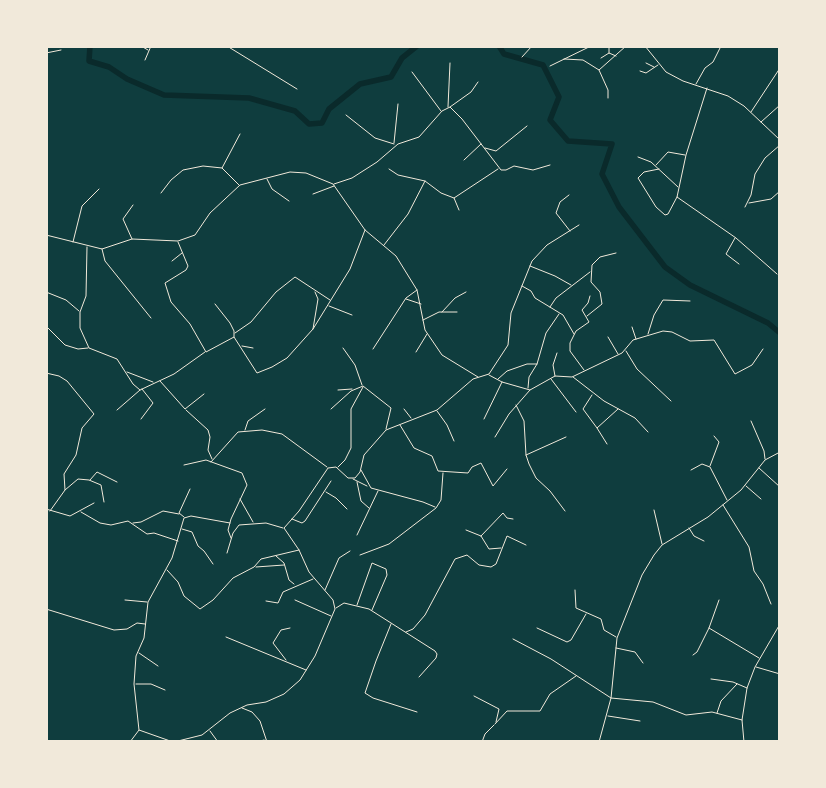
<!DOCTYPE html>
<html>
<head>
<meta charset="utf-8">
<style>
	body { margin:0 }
	#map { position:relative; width:826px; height:788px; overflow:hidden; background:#0f3d3e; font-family:Inter,sans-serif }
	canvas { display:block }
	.frame { position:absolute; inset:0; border:48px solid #f1e9da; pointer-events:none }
</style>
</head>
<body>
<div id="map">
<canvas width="826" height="788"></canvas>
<div class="frame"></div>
</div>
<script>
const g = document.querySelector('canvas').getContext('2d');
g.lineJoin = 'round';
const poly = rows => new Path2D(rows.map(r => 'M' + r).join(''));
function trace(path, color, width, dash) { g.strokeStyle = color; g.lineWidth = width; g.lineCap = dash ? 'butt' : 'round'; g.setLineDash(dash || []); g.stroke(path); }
trace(poly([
	[90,46,89,61,109,67,127,79,164,95,249,98,295,111,309,124,322,123,329,109,360,84,391,77,402,58,417,46],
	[499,46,504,54,543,65,559,97,550,120,568,141,612,144,602,174,619,207,665,267,690,285,768,323,780,333]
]), '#0a2a2b', 5.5);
trace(poly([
	[141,46,148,50],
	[227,46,297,89],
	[645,46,666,72,683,81,728,96,744,106,780,140],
	[181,47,181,46],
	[46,53,61,50],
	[609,53,609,46],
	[522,57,532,46],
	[601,58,609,53,616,56],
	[564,59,583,60,599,70,626,46],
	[145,60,151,46],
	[646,63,654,67],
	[550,66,591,46],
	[599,70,608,90,608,98],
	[640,71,646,73,658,65],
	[412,72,441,111],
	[696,84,705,68,713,62,721,46],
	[707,88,686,155,677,197,736,238,777,274],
	[448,107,450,63],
	[450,107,471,92,478,82],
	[751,112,780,68],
	[346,115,375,138,394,144],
	[761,122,780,105],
	[394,143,398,104],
	[485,148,496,151,527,126],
	[638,157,651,162,678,187],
	[464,160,481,144],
	[656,165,668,152,685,155],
	[389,169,398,175,425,181,441,193,454,198],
	[659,169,644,172,638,178,656,207,665,215,668,214,677,197],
	[267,179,272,189,289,201],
	[334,184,352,178,377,162,398,144,419,137,442,111,450,107,462,119,501,170,506,170,514,166,533,170,550,165],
	[239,185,222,168,240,134],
	[161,193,171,180,183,170,203,166,222,168],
	[313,194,334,186],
	[569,195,560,202,556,213,570,231],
	[749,203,771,199,780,191],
	[745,207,751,195,755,174,765,158,780,145],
	[459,210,454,198,498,169],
	[46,235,102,249,132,239,178,241,195,235,210,213,240,185,290,172,306,173,333,184,365,230,396,256,417,290,425,330,442,355,478,377],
	[735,238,726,254,739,264],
	[132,239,123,219,133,205],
	[73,242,82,206,99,189],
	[178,242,188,266,186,270,165,283,171,302,190,324,206,352,234,337,257,373,272,367,287,358,313,329,350,269,365,230],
	[384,245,408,214,425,181],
	[87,247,86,296,80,312,80,328,89,348,117,359,133,384,140,390],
	[102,249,105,261,151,318],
	[172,261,182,253],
	[530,266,555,276,571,285],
	[522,286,531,291,535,298,563,315,574,334],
	[46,292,66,300,79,311],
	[406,299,421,304],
	[215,304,230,323,234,331,234,337],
	[329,306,352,315],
	[550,307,556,298,590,272],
	[442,312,455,298,466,292],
	[587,316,602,304,600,292,591,282,592,265,600,257,616,253],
	[423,320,439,312,457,312],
	[632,327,636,339],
	[48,328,65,345,78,349,88,348],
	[313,329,318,299,315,292],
	[235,333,251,322,276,292,295,277,330,300],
	[648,334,654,315,663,300,690,301],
	[608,337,618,354],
	[242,346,253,348],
	[343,348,355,365,362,385],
	[373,349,406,298,417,290],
	[626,351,637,369,671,401],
	[416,352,427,334],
	[584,370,570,351,570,343,576,331,589,322,582,310,588,303,590,296],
	[127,372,153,382],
	[46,373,59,376,67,381,94,414,82,428,76,455,64,474,65,490,50,511],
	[489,375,502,382,530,390,555,376,572,377,622,353,633,340,663,331,672,332,690,341,714,340,735,374,752,365,763,349],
	[555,376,553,365,557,353],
	[573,377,604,401,635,418,648,432],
	[498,379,507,371,527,364,537,364],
	[551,379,576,412],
	[160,381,185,409,204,394],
	[528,388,529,377,537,364,546,333,559,314],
	[338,390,352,389],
	[592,395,583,409,597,428],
	[516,405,524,421,526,455,529,464,536,478,550,491,565,511],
	[331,409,351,391,363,386,391,408,386,429],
	[404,409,411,418],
	[117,410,140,390,174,374,205,352],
	[186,410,208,430,210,437,208,450,212,459],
	[437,411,447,425,454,441],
	[141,419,153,403,142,389],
	[484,419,502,382],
	[751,421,764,451,765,459],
	[400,425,414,448,432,456,438,471,468,473,472,467,481,463,493,486,507,469],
	[245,430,248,421,265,409],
	[495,437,509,414,530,390],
	[607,444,597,428,618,409],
	[526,455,566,437],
	[211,462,238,432,262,430,282,434,327,467],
	[184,465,206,460,242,473,247,485,231,519,228,530,231,538],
	[710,466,719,442,714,436],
	[338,467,345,460,351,448,351,409,363,387],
	[759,468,780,487],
	[361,470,371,488,423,502,435,507],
	[691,470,702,464,710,467,727,500],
	[353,479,367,486],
	[90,480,97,472,117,482],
	[357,482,361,501,369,508],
	[746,486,761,499],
	[65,490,78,479,89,480,101,485,104,502],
	[326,492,336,498,347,509],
	[240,499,253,522],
	[723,505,749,547,754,571,763,584,771,604],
	[46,509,70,516,94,503],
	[654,510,662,544],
	[81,512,100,523,111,525,128,521,147,534,154,533,178,541],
	[184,517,179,513,190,489],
	[292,519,302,523,305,521,331,481],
	[133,523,141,522,163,511,179,514],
	[689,528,694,536,704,541],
	[182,529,192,532,198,546,204,551,213,564],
	[466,530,481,536,489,549,501,548],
	[357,535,378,491],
	[481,536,503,513,507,518,513,519],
	[227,553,233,533,239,525,266,523,283,528],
	[360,555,389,544,436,508,441,500,443,473],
	[276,556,284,563,289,580,294,584],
	[256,567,284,565],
	[167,570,178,582,184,596,200,609,213,600,233,578,254,567,261,559,299,550],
	[325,590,339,558,350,551],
	[575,590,576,608,601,619,604,630,616,637],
	[125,600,147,602],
	[295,600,331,616],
	[266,601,278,603,283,592,313,579],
	[357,605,372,563,386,569,387,575,372,610],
	[336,608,344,603,369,609,435,651,437,654,436,658,419,677],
	[46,609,114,630,127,629,137,623,145,624],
	[391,624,376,661,365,693,373,698,417,712],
	[537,628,567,642,571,640,586,614],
	[709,628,759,658],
	[406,632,413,629,425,615,455,559,467,555,479,565,491,567,496,564,507,536,526,545],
	[226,637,306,670],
	[513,639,551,659,611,698,653,702,686,715,712,712,742,720],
	[616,648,635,652,643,663],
	[139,653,158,666],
	[693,655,697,652,709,628,719,600],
	[286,660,273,643,281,630,290,628],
	[756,667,780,674],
	[711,679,733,682,747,688],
	[136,684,151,684,165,690],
	[474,696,499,709,496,722],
	[242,708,252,712,260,721,267,742],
	[717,713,721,701,737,684],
	[608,716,640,721],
	[495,724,507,711,540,711,550,694,576,676],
	[139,730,134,684,136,656,144,638,148,602,172,558,184,518,191,516,230,523],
	[210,731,218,742],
	[130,742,139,730,173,742],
	[174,742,202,735,230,713,247,705,266,702,284,694,300,680,315,656,335,609,333,600,309,572,299,550,284,528,299,511,328,468,336,467,348,478,355,478,360,472,364,455,386,430,437,410,473,379,489,374,508,345,511,313,532,261,547,245,579,225],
	[243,742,246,742],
	[257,742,264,740],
	[482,742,485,734,494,725],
	[599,742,611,698,617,638,642,575,654,555,662,545,708,517,741,490,765,460,780,452],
	[744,742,742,720,747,688,755,667,780,624]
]), '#f1e9da', 1);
</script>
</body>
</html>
